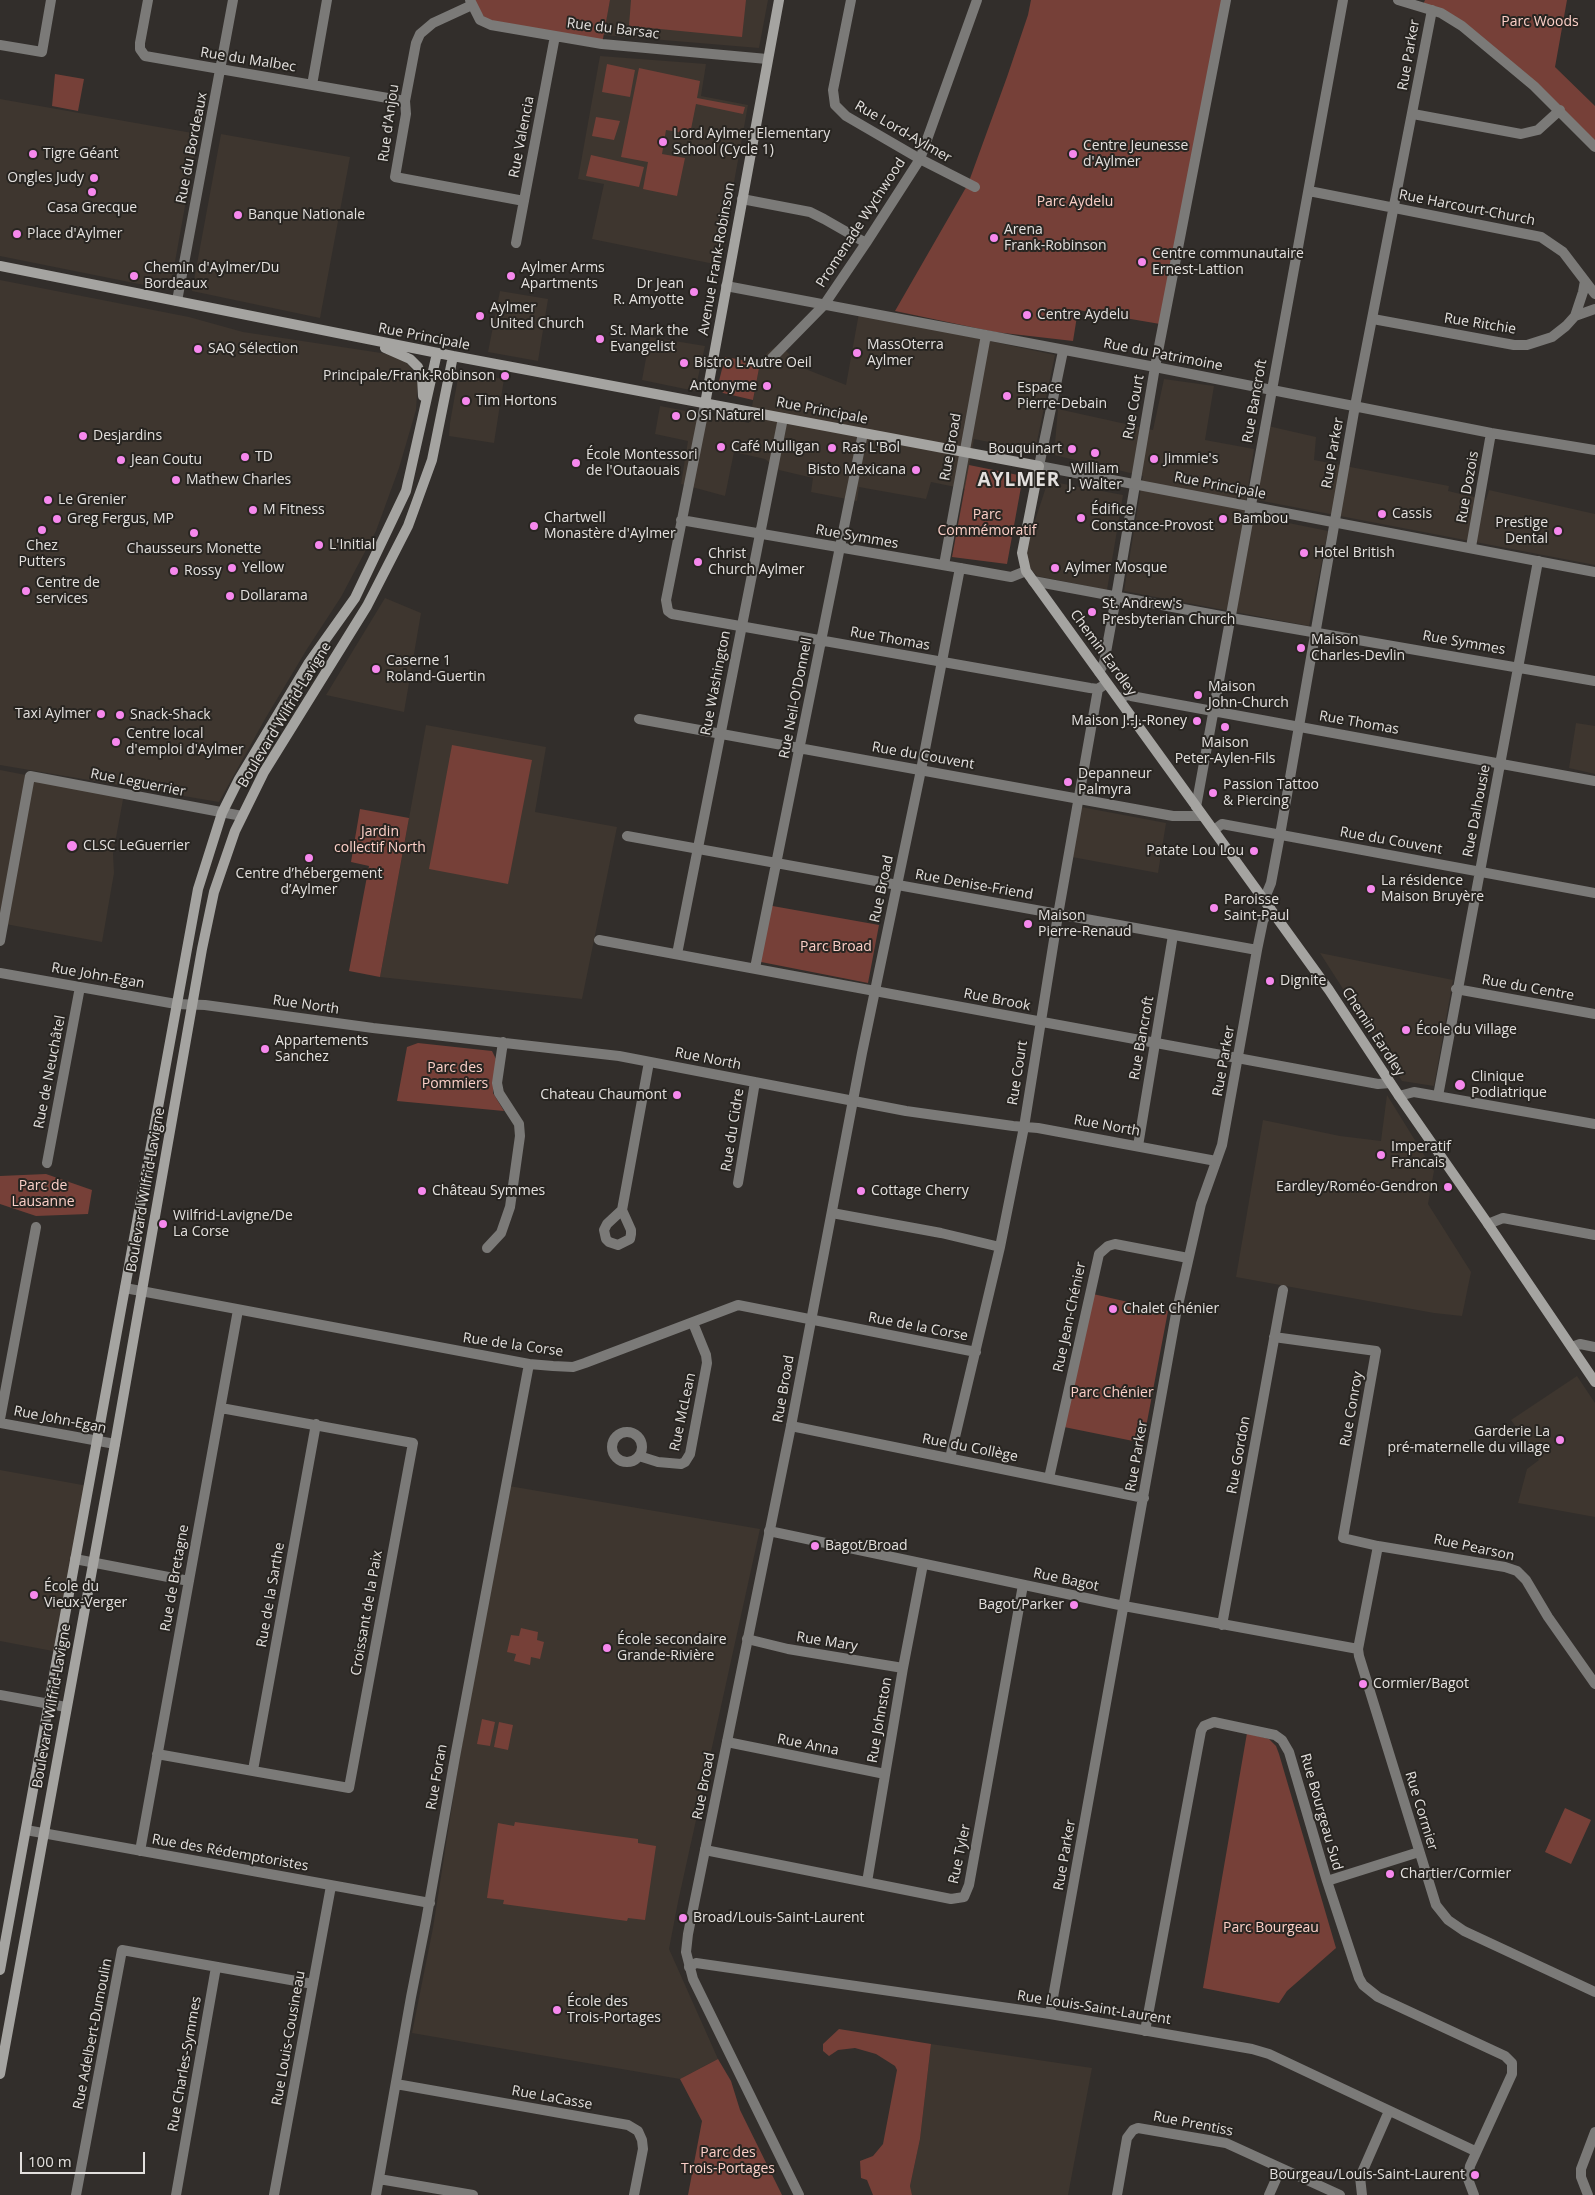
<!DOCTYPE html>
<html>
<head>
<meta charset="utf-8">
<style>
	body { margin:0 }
	#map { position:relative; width:1595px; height:2195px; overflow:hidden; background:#322e2b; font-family:"Open Sans",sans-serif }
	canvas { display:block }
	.scale { position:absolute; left:20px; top:2152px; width:125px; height:22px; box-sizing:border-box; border:2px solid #e3e0de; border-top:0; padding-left:6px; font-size:15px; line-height:18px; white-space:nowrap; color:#e3e0de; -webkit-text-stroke:4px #282521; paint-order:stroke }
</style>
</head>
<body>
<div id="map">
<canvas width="1595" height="2195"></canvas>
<div class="scale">100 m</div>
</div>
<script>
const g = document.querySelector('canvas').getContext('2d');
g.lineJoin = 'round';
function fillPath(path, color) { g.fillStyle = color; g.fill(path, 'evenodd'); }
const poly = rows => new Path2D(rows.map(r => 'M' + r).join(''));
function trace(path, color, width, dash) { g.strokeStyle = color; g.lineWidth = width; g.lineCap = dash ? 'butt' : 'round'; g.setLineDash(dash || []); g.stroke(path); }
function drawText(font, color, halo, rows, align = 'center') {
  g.font = font + ' "Open Sans",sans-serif'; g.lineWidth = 4; g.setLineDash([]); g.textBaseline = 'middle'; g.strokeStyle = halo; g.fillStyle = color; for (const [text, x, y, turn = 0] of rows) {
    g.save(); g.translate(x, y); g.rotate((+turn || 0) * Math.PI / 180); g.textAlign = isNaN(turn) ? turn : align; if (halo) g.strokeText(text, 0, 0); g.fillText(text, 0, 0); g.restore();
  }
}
fillPath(poly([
	[610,0,768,0,759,48,603,35],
	[600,56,706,64,701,96,748,105,719,265,592,239,604,184,578,179],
	[0,99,198,134,171,284,164,289,0,256],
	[221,134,350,157,320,318,192,291],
	[0,280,189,317,243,332,401,356,418,377,416,410,399,468,376,531,341,597,307,649,265,719,219,802,0,765],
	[500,291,548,299,538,361,488,352],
	[859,313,1055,355,1035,451,974,439,965,489,931,482,926,499,859,487,857,501,811,492,813,478,779,470,765,459,734,452,725,496,681,484,688,441,655,434,660,406,749,423,759,368,767,353,779,344,803,368,846,385],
	[650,337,705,346,695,391,642,380],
	[459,372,504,379,494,443,449,436,450,423],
	[1164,379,1214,386,1205,440,1254,449,1244,514,1328,531,1309,626,1124,591,1143,476,1054,455,1058,409,1153,430],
	[1268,426,1316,437,1314,460,1449,486,1448,491,1486,500,1489,490,1595,514,1595,565,1257,500],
	[1048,481,1123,495,1107,590,1037,576,1030,568,1025,551],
	[385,598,421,613,404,712,326,695],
	[1576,723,1595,726,1595,774,1569,768],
	[426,725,546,747,535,812,617,827,582,999,380,977],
	[0,770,124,794,113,854,114,873,102,942,0,923],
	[1081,807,1166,823,1158,873,1072,857],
	[1320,953,1453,980,1434,1086,1402,1081],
	[1387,1095,1434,1171,1428,1204,1471,1272,1462,1316,1434,1313,1236,1277,1263,1120,1340,1136,1381,1141],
	[1577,1376,1595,1403,1595,1517,1518,1503,1527,1469,1539,1460,1511,1420],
	[0,1470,88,1486,58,1652,0,1641],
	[509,1486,760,1529,678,1902,669,1949,718,2059,680,2079,412,2033,433,1928,458,1767],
	[931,2044,1092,2068,1068,2195,912,2195,910,2186,920,2139]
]), '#3e362f');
fillPath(poly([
	[470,0,610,0,602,44,491,25],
	[631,0,746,0,742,37,629,26],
	[1031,0,1222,0,1160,324,1078,310,1073,341,995,332,895,311,968,184,1007,77,1028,15],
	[1425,0,1567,0,1555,67,1595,106,1595,147,1462,26,1422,7],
	[607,64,635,70,630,97,602,92],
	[639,68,700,81,697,98,745,107,743,114,696,104,690,134,666,130,662,154,685,158,677,196,643,189,648,162,621,157],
	[55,74,84,79,78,111,52,106],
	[596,117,620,121,614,140,592,136],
	[591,155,644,167,639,187,586,176],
	[725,357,760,363,753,400,723,393,718,385],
	[969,465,1023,476,1007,564,952,557],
	[452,745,532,760,508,884,429,869],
	[360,809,409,818,380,977,349,971,369,866,351,862],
	[767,905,879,925,868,983,756,961],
	[418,1043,492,1051,496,1059,493,1093,504,1111,397,1101,407,1047],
	[46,1174,92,1190,88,1214,36,1216,0,1204,0,1176],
	[1093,1294,1168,1311,1143,1443,1064,1427],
	[521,1628,538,1632,537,1640,544,1642,540,1659,531,1657,530,1665,514,1661,516,1654,507,1652,511,1635,519,1636],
	[482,1719,495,1722,490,1746,477,1744],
	[499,1722,513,1725,508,1750,494,1747],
	[1247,1733,1269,1739,1276,1746,1279,1754,1336,1948,1287,1991,1279,2003,1203,1988],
	[1565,1808,1591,1820,1571,1864,1545,1852],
	[515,1822,638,1839,638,1843,656,1846,645,1920,628,1918,627,1921,503,1904,504,1900,487,1898,498,1823,514,1826],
	[839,2029,931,2044,920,2139,910,2186,912,2195,873,2195,867,2180,861,2178,860,2161,873,2156,883,2144,897,2070,895,2066,876,2054,855,2048,838,2050,829,2056,823,2051,823,2044],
	[718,2059,731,2081,740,2110,782,2195,688,2195,702,2121,680,2079]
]), '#764038');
trace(poly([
	[148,0,140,43,140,49,145,56,405,101],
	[470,0,480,20,491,25,602,44,767,59],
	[851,0,833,90,835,105,846,116,920,159,975,187],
	[1398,0,1441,13,1462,26,1534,86,1595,147],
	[472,5,433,23,420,34,416,43,405,101,406,114,395,177,524,201],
	[0,45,42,52,51,0],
	[312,85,327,0],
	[1413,114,1521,134,1538,130,1560,110],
	[1309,191,1541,237,1563,252,1595,294],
	[742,199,810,212,824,219,866,243],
	[516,243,555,36],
	[726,286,1155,367,1491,433,1595,450],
	[177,301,233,0],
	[1575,316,1595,309],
	[1373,319,1514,345,1527,345,1552,337,1566,326,1575,316,1583,292,1585,281],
	[771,359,824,305,866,243,920,159,977,0],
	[705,404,666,600,668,611,672,614,1090,688,1098,689,1104,685],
	[1039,466,1063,351],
	[681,520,960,568],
	[1471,547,1491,433],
	[944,565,986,335],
	[1033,581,1237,619,1595,681],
	[1099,672,1104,663,1115,603,1155,367,1226,0],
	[1119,699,1127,695,1131,696,1595,781],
	[639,719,1173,816,1202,816],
	[1196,807,1343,0],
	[1214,830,1222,824,1595,893],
	[627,836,1257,950],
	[1264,900,1271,883,1280,835,1355,406,1432,10],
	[599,940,1378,1084,1390,1083],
	[0,941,30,776,242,816],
	[677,954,783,418],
	[755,968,863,433],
	[0,973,176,1004,205,1005,373,1028,619,1056,906,1111,1013,1126,1038,1128,1216,1161],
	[1456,989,1595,1014],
	[1399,1096,1414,1092,1595,1124],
	[1438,1096,1538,561],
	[1138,1146,1173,935],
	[47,1163,80,987],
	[738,1183,755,1082],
	[622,1210,631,1230,631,1234,630,1239,618,1245,609,1242,606,1239,604,1230,607,1224,622,1210,649,1062],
	[832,1213,941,1233,1000,1247],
	[1488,1224,1503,1218,1595,1235],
	[487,1248,501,1233,510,1207,520,1136,519,1124,499,1093,497,1083,503,1042],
	[125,1288,529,1364,553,1366,573,1367,585,1363,738,1305,976,1352],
	[1274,1337,1376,1351,1343,1538,1378,1546,1505,1567,1517,1571,1526,1580,1548,1617,1595,1684],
	[1572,1347,1580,1344,1595,1347],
	[0,1419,36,1227],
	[0,1423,115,1444],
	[791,1426,1144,1498],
	'612 1447a15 15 0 1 1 30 0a15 15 0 1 1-30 0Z',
	[639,1456,658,1462,681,1464,685,1462,690,1454,707,1363,706,1355,693,1323],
	[950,1458,1000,1247,1024,1127,1058,915,1098,689],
	[1049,1478,1099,1254,1108,1246,1115,1244,1188,1258],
	[769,1531,1124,1606,1358,1649],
	[1378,1546,1358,1649,1359,1656,1436,1905,1448,1920,1464,1931,1595,1992],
	[75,1559,189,1581],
	[1222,1625,1283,1290],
	[747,1639,788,1649,903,1668],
	[0,1695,66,1707],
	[727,1742,885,1774],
	[157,1754,349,1788,413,1443,221,1408],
	[253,1770,316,1424],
	[26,1830,430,1903],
	[705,1850,951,1899,964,1897,969,1885,1023,1585],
	[140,1851,238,1310],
	[1327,1881,1419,1852],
	[867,1882,903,1668,923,1564],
	[689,1967,696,1963,1050,2014,1252,2049,1269,2054,1475,2151],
	[1050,2014,1176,1314,1201,1204,1222,1145,1257,950,1263,921,1270,908],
	[1145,2031,1201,1731,1204,1726,1214,1722,1275,1735,1282,1740,1289,1752,1327,1881,1359,1978,1363,1985,1378,1997,1505,2056,1512,2063,1512,2074,1470,2166,1468,2179,1474,2195],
	[396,2084,628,2125,638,2131,642,2140,643,2149,634,2195],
	[379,2179,473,2195],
	[76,2195,122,1950,313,1984],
	[176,2195,216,1967],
	[274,2195,331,1886],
	[376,2195,411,1997,426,1921,455,1757,529,1364],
	[1117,2195,1127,2138,1133,2130,1138,2128,1226,2143,1340,2195],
	[1269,2195,1281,2168],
	[1362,2195,1360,2177,1389,2111]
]), '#7b7a78', 10);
trace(poly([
	[1039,466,1595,572],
	[799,2195,693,1979,686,1952,688,1934,791,1426,862,1053,921,770,960,568,1011,577,1026,571],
	[1588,2195,1581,2177,1581,2169,1595,2132]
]), '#7b7a78', 10);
trace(poly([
	[0,266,453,356,1039,466,1022,553,1026,571,1329,990,1399,1096,1486,1221,1595,1382],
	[385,348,410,359,418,367,422,377,423,396],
	[705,404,779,0],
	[0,1970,198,889,222,813,239,779,308,664,355,598,406,491,437,353],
	[0,2074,115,1444,202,949,214,892,235,831,264,772,367,606,408,526,432,460,453,356]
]), '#a5a4a1', 10);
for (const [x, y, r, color] of [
	[663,142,5,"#f688ed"],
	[33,154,5,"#f688ed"],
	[1073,154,5,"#f688ed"],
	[94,178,5,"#f688ed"],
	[92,192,5,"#f688ed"],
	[238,215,5,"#f688ed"],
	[17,234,5,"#f688ed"],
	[994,238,5,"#f688ed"],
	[1142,262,5,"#f688ed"],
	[134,276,5,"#f688ed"],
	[511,276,5,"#f688ed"],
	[694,292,5,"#f688ed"],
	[1027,315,5,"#f688ed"],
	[480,316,5,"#f688ed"],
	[600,339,5,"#f688ed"],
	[198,349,5,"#f688ed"],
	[857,353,5,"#f688ed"],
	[684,363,5,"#f688ed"],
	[505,376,5,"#f688ed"],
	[767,386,5,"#f688ed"],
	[1007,396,5,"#f688ed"],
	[466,401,5,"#f688ed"],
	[676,416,5,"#f688ed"],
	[83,436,5,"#f688ed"],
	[721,447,5,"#f688ed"],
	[832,448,5,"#f688ed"],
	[1072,449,5,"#f688ed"],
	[1095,453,5,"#f688ed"],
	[245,457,5,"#f688ed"],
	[1154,459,5,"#f688ed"],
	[121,460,5,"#f688ed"],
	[576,463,5,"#f688ed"],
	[916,470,5,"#f688ed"],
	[176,480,5,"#f688ed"],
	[48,500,5,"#f688ed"],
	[253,510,5,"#f688ed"],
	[1382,514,5,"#f688ed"],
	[1081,518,5,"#f688ed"],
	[57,519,5,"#f688ed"],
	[1223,519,5,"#f688ed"],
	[534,526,5,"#f688ed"],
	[42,530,5,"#f688ed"],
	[1558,531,5,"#f688ed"],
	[194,533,5,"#f688ed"],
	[319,545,5,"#f688ed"],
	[1304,553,5,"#f688ed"],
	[698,562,5,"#f688ed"],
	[232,568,5,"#f688ed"],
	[1055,568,5,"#f688ed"],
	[174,571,5,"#f688ed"],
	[26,591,5,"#f688ed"],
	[230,596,5,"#f688ed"],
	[1092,612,5,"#f688ed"],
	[1301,648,5,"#f688ed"],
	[376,669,5,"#f688ed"],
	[1198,695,5,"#f688ed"],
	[101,714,5,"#f688ed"],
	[120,715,5,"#f688ed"],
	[1197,721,5,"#f688ed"],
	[1225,727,5,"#f688ed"],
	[116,742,5,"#f688ed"],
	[1068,782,5,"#f688ed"],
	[1213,793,5,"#f688ed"],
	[72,846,6,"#f688ed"],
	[1254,851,5,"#f688ed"],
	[309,858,5,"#f688ed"],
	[1371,889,5,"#f688ed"],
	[1214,908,5,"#f688ed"],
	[1028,924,5,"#f688ed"],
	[1270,981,5,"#f688ed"],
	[1406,1030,5,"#f688ed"],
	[265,1049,5,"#f688ed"],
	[1460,1085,6,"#f688ed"],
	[677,1095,5,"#f688ed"],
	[1381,1155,5,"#f688ed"],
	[1448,1187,5,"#f688ed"],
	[422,1191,5,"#f688ed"],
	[861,1191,5,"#f688ed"],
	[163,1224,5,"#f688ed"],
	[1113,1309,5,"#f688ed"],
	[1560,1440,5,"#f688ed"],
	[815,1546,5,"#f688ed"],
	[34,1595,5,"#f688ed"],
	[1074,1605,5,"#f688ed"],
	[607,1648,5,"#f688ed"],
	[1363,1684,5,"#f688ed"],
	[1390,1874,5,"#f688ed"],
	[683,1918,5,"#f688ed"],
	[557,2010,5,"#f688ed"],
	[1475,2175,5,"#f688ed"]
]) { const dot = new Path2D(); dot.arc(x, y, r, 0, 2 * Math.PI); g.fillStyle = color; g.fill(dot); trace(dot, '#282521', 2); }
drawText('14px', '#fcd0c8', '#282521', [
	["Parc Woods",1540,22],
	["Parc Aydelu",1075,202],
	["Parc",987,515],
	["Commémoratif",987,531],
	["Jardin",380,832],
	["collectif North",380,848],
	["Parc Broad",836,947],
	["Parc des",455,1068],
	["Pommiers",455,1084],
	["Parc de",43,1186],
	["Lausanne",43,1202],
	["Parc Chénier",1112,1393],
	["Parc Bourgeau",1271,1928],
	["Parc des",728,2153],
	["Trois-Portages",728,2169]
]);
drawText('14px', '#e3e0de', '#282521', [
	["Rue du Barsac",613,29,7],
	["Rue Parker",1409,55,-80],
	["Rue du Malbec",248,60,9],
	["Rue d'Anjou",389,123,-82],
	["Rue Lord-Aylmer",903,132,30],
	["Rue Valencia",522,137,-79],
	["Rue du Bordeaux",192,148,-79],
	["Rue Harcourt-Church",1467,208,11],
	["Promenade Wychwood",861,223,-57],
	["Avenue Frank-Robinson",717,259,-80],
	["Rue Ritchie",1480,324,9],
	["Rue Principale",424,337,11],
	["Rue du Patrimoine",1163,355,11],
	["Rue Bancroft",1255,401,-80],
	["Rue Court",1134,407,-80],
	["Rue Principale",822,411,11],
	["Rue Broad",951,447,-80],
	["Rue Parker",1333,453,-80],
	["Rue Principale",1220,486,11],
	["Rue Dozois",1468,487,-80],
	["Rue Symmes",857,537,10],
	["Rue Thomas",890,639,10],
	["Rue Symmes",1464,643,10],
	["Chemin Eardley",1103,653,54],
	["Rue Washington",716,683,-79],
	["Rue Neil-O'Donnell",796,698,-79],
	["Boulevard Wilfrid-Lavigne",285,715,-59],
	["Rue Thomas",1359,723,10],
	["Rue du Couvent",923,756,10],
	["Rue Leguerrier",138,783,11],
	["Rue Dalhousie",1477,811,-79],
	["Rue du Couvent",1391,841,10],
	["Rue Denise-Friend",974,885,10],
	["Rue Broad",882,889,-78],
	["Rue John-Egan",98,976,10],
	["Rue du Centre",1528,988,10],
	["Rue Brook",997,1000,11],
	["Rue North",306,1005,8],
	["Chemin Eardley",1373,1032,57],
	["Rue Bancroft",1142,1038,-80],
	["Rue North",708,1059,11],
	["Rue Parker",1224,1061,-80],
	["Rue de Neuchâtel",50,1072,-79],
	["Rue Court",1018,1073,-81],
	["Rue North",1107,1126,10],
	["Rue du Cidre",733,1130,-81],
	["Boulevard Wilfrid-Lavigne",146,1190,-80],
	["Rue Jean-Chénier",1070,1317,-78],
	["Rue de la Corse",918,1327,11],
	["Rue de la Corse",513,1345,8],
	["Rue Broad",784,1389,-80],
	["Rue Conroy",1352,1409,-80],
	["Rue McLean",683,1412,-78],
	["Rue John-Egan",60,1420,11],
	["Rue du Collège",970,1448,11],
	["Rue Gordon",1239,1455,-80],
	["Rue Parker",1137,1456,-80],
	["Rue Pearson",1474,1548,12],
	["Rue de Bretagne",175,1578,-80],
	["Rue Bagot",1066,1580,12],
	["Rue de la Sarthe",271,1595,-80],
	["Croissant de la Paix",367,1613,-80],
	["Rue Mary",827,1642,9],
	["Boulevard Wilfrid-Lavigne",52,1706,-80],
	["Rue Johnston",880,1720,-80],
	["Rue Anna",808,1745,11],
	["Rue Foran",437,1777,-80],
	["Rue Broad",704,1786,-79],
	["Rue Cormier",1421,1811,73],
	["Rue Bourgeau Sud",1321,1812,74],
	["Rue des Rédemptoristes",230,1853,10],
	["Rue Tyler",960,1854,-78],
	["Rue Parker",1065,1855,-80],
	["Rue Louis-Saint-Laurent",1094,2008,9],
	["Rue Adelbert-Dumoulin",93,2034,-79],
	["Rue Louis-Cousineau",289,2038,-80],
	["Rue Charles-Symmes",185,2064,-80],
	["Rue LaCasse",552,2098,10],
	["Rue Prentiss",1193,2124,11]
]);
drawText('14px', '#e3e0de', '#282521', [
	["Lord Aylmer Elementary",673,134],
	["School (Cycle 1)",673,150],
	["Centre Jeunesse",1083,146],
	["d'Aylmer",1083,162],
	["Tigre Géant",43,154],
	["Ongles Judy",84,178,"right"],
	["Casa Grecque",92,208,"center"],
	["Banque Nationale",248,215],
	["Arena",1004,230],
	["Frank-Robinson",1004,246],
	["Place d'Aylmer",27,234],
	["Centre communautaire",1152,254],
	["Ernest-Lattion",1152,270],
	["Chemin d'Aylmer/Du",144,268],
	["Bordeaux",144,284],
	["Aylmer Arms",521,268],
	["Apartments",521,284],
	["Dr Jean",684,284,"right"],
	["R. Amyotte",684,300,"right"],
	["Aylmer",490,308],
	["United Church",490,324],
	["Centre Aydelu",1037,315],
	["St. Mark the",610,331],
	["Evangelist",610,347],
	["MassOterra",867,345],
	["Aylmer",867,361],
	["SAQ Sélection",208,349],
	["Bistro L'Autre Oeil",694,363],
	["Principale/Frank-Robinson",495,376,"right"],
	["Antonyme",757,386,"right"],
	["Espace",1017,388],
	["Pierre-Debain",1017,404],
	["Tim Hortons",476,401],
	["O Si Naturel",686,416],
	["Desjardins",93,436],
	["Café Mulligan",731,447],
	["Ras L'Bol",842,448],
	["Bouquinart",1062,449,"right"],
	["École Montessori",586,455],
	["de l'Outaouais",586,471],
	["TD",255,457],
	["Jimmie's",1164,459],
	["Jean Coutu",131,460],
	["William",1095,469,"center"],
	["J. Walter",1095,485,"center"],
	["Bisto Mexicana",906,470,"right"],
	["Mathew Charles",186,480],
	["Le Grenier",58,500],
	["M Fitness",263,510],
	["Édifice",1091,510],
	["Constance-Provost",1091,526],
	["Cassis",1392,514],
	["Chartwell",544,518],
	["Monastère d'Aylmer",544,534],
	["Greg Fergus, MP",67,519],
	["Bambou",1233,519],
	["Prestige",1548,523,"right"],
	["Dental",1548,539,"right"],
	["L'Initial",329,545],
	["Chez",42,546,"center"],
	["Putters",42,562,"center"],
	["Chausseurs Monette",194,549,"center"],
	["Hotel British",1314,553],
	["Christ",708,554],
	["Church Aylmer",708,570],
	["Yellow",242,568],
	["Aylmer Mosque",1065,568],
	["Rossy",184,571],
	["Centre de",36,583],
	["services",36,599],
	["Dollarama",240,596],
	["St. Andrew's",1102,604],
	["Presbyterian Church",1102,620],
	["Maison",1311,640],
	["Charles-Devlin",1311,656],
	["Caserne 1",386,661],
	["Roland-Guertin",386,677],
	["Maison",1208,687],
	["John-Church",1208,703],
	["Taxi Aylmer",91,714,"right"],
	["Snack-Shack",130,715],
	["Maison J.-J.-Roney",1187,721,"right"],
	["Centre local",126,734],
	["d'emploi d'Aylmer",126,750],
	["Maison",1225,743,"center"],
	["Peter-Aylen-Fils",1225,759,"center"],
	["Depanneur",1078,774],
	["Palmyra",1078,790],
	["Passion Tattoo",1223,785],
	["& Piercing",1223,801],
	["CLSC LeGuerrier",83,846],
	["Patate Lou Lou",1244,851,"right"],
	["Centre d’hébergement",309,874,"center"],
	["d’Aylmer",309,890,"center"],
	["La résidence",1381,881],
	["Maison Bruyère",1381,897],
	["Paroisse",1224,900],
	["Saint-Paul",1224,916],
	["Maison",1038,916],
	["Pierre-Renaud",1038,932],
	["Dignite",1280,981],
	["École du Village",1416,1030],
	["Appartements",275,1041],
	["Sanchez",275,1057],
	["Clinique",1471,1077],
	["Podiatrique",1471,1093],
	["Chateau Chaumont",667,1095,"right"],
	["Imperatif",1391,1147],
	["Francais",1391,1163],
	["Eardley/Roméo-Gendron",1438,1187,"right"],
	["Château Symmes",432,1191],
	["Cottage Cherry",871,1191],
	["Wilfrid-Lavigne/De",173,1216],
	["La Corse",173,1232],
	["Chalet Chénier",1123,1309],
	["Garderie La",1550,1432,"right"],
	["pré-maternelle du village",1550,1448,"right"],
	["Bagot/Broad",825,1546],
	["École du",44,1587],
	["Vieux-Verger",44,1603],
	["Bagot/Parker",1064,1605,"right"],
	["École secondaire",617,1640],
	["Grande-Rivière",617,1656],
	["Cormier/Bagot",1373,1684],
	["Chartier/Cormier",1400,1874],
	["Broad/Louis-Saint-Laurent",693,1918],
	["École des",567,2002],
	["Trois-Portages",567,2018],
	["Bourgeau/Louis-Saint-Laurent",1465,2175,"right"]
], 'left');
g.letterSpacing = '1px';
drawText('bold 19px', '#e3e0de', '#282521', [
	["AYLMER",1019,481]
]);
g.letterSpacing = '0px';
</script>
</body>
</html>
